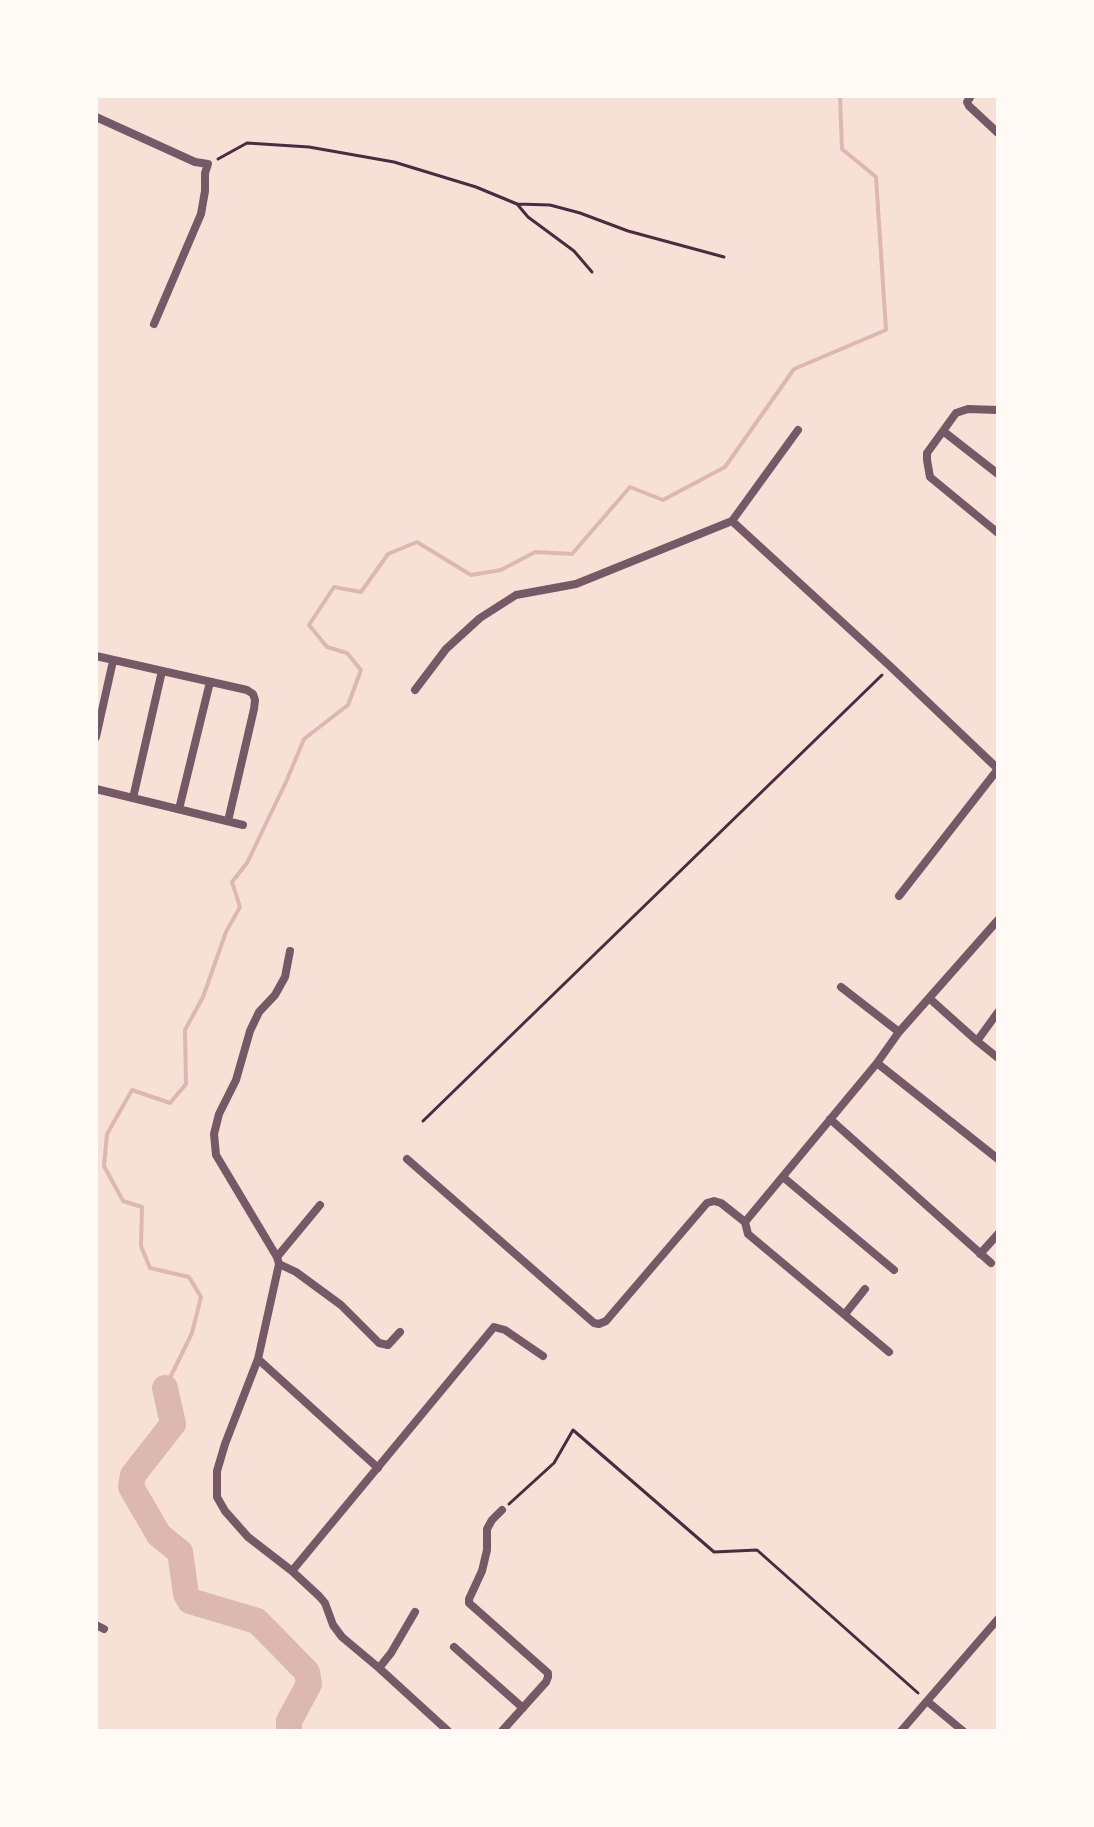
<!DOCTYPE html>
<html>
<head>
<meta charset="utf-8">
<style>
	body { margin:0 }
	#map { position:relative; width:1094px; height:1827px; overflow:hidden; background:#f7e1d7; font-family:"Archivo Narrow",sans-serif }
	canvas { display:block }
	.frame { position:absolute; inset:0; border:98px solid #fffaf5; pointer-events:none }
</style>
</head>
<body>
<div id="map">
<canvas width="1094" height="1827"></canvas>
<div class="frame"></div>
</div>
<script>
const g = document.querySelector('canvas').getContext('2d');
g.lineJoin = 'round';
const poly = rows => new Path2D(rows.map(r => 'M' + r).join(''));
function trace(path, color, width, dash) { g.strokeStyle = color; g.lineWidth = width; g.lineCap = dash ? 'butt' : 'round'; g.setLineDash(dash || []); g.stroke(path); }
trace(poly([
	[165,1388,192,1333,201,1297,189,1277,150,1268,141,1246,142,1207,123,1201,104,1166,107,1134,132,1090,170,1103,186,1084,185,1030,203,997,226,932,240,907,232,882,247,863,286,782,304,739,348,705,361,670,347,653,327,647,309,625,334,587,361,592,388,554,417,542,471,575,501,570,535,552,572,554,630,487,663,500,725,467,794,369,886,330,876,177,842,149,840,96]
]), '#dcb8b0', 4);
trace(poly([
	[165,1388,173,1424,133,1475,131,1487,159,1535,180,1552,186,1594,190,1601,257,1621,307,1672,309,1684,289,1721,289,1731]
]), '#dcb8b0', 26);
trace(poly([
	[218,159,247,143,309,147,394,162,476,187,517,204,528,217,574,251,592,272],
	[517,204,550,205,580,213,628,231,724,257],
	[423,1121,882,675],
	[509,1504,554,1463,573,1430,714,1552,757,1550,918,1693]
]), '#4a2c40', 3);
trace(poly([
	[971,96,967,102,969,106,998,133],
	[96,117,195,162,208,164,205,173,205,191,201,214,154,324],
	[998,410,968,409,956,413,927,453,927,460,930,477,998,533],
	[943,431,998,474],
	[732,521,891,667,998,769],
	[96,656,247,690,253,694,255,700,254,709,228,821],
	[415,690,446,649,480,618,516,595,576,584,732,521,798,430],
	[96,737,113,661],
	[96,789,243,825],
	[133,798,162,671],
	[179,809,210,682],
	[899,896,998,769],
	[290,951,285,977,275,995,259,1012,250,1031,236,1080,219,1114,214,1134,216,1155,277,1257,279,1264,258,1359,225,1444,217,1471,217,1497,225,1511,248,1537,292,1571,319,1596,325,1603,333,1625,342,1637,379,1668,448,1731],
	[841,987,899,1032],
	[929,998,977,1041],
	[998,1012,977,1041,998,1058],
	[877,1063,899,1032,998,920],
	[830,1119,991,1263],
	[407,1159,594,1323,599,1324,606,1321,707,1203,714,1201,721,1203,745,1222,877,1063,998,1159],
	[783,1177,894,1270],
	[745,1222,748,1234,889,1352],
	[980,1254,998,1234],
	[277,1257,320,1205],
	[279,1264,296,1272,341,1305,379,1343,388,1345,400,1332],
	[845,1314,865,1289],
	[258,1359,378,1468],
	[502,1510,492,1520,487,1529,487,1550,482,1571,469,1599,469,1603,548,1673,548,1677,546,1682,502,1731],
	[292,1571,494,1327,505,1330,543,1356],
	[96,1625,104,1629],
	[454,1647,523,1708],
	[379,1668,391,1653,415,1612],
	[927,1701,963,1731],
	[901,1731,998,1619]
]), '#755966', 8);
</script>
</body>
</html>
